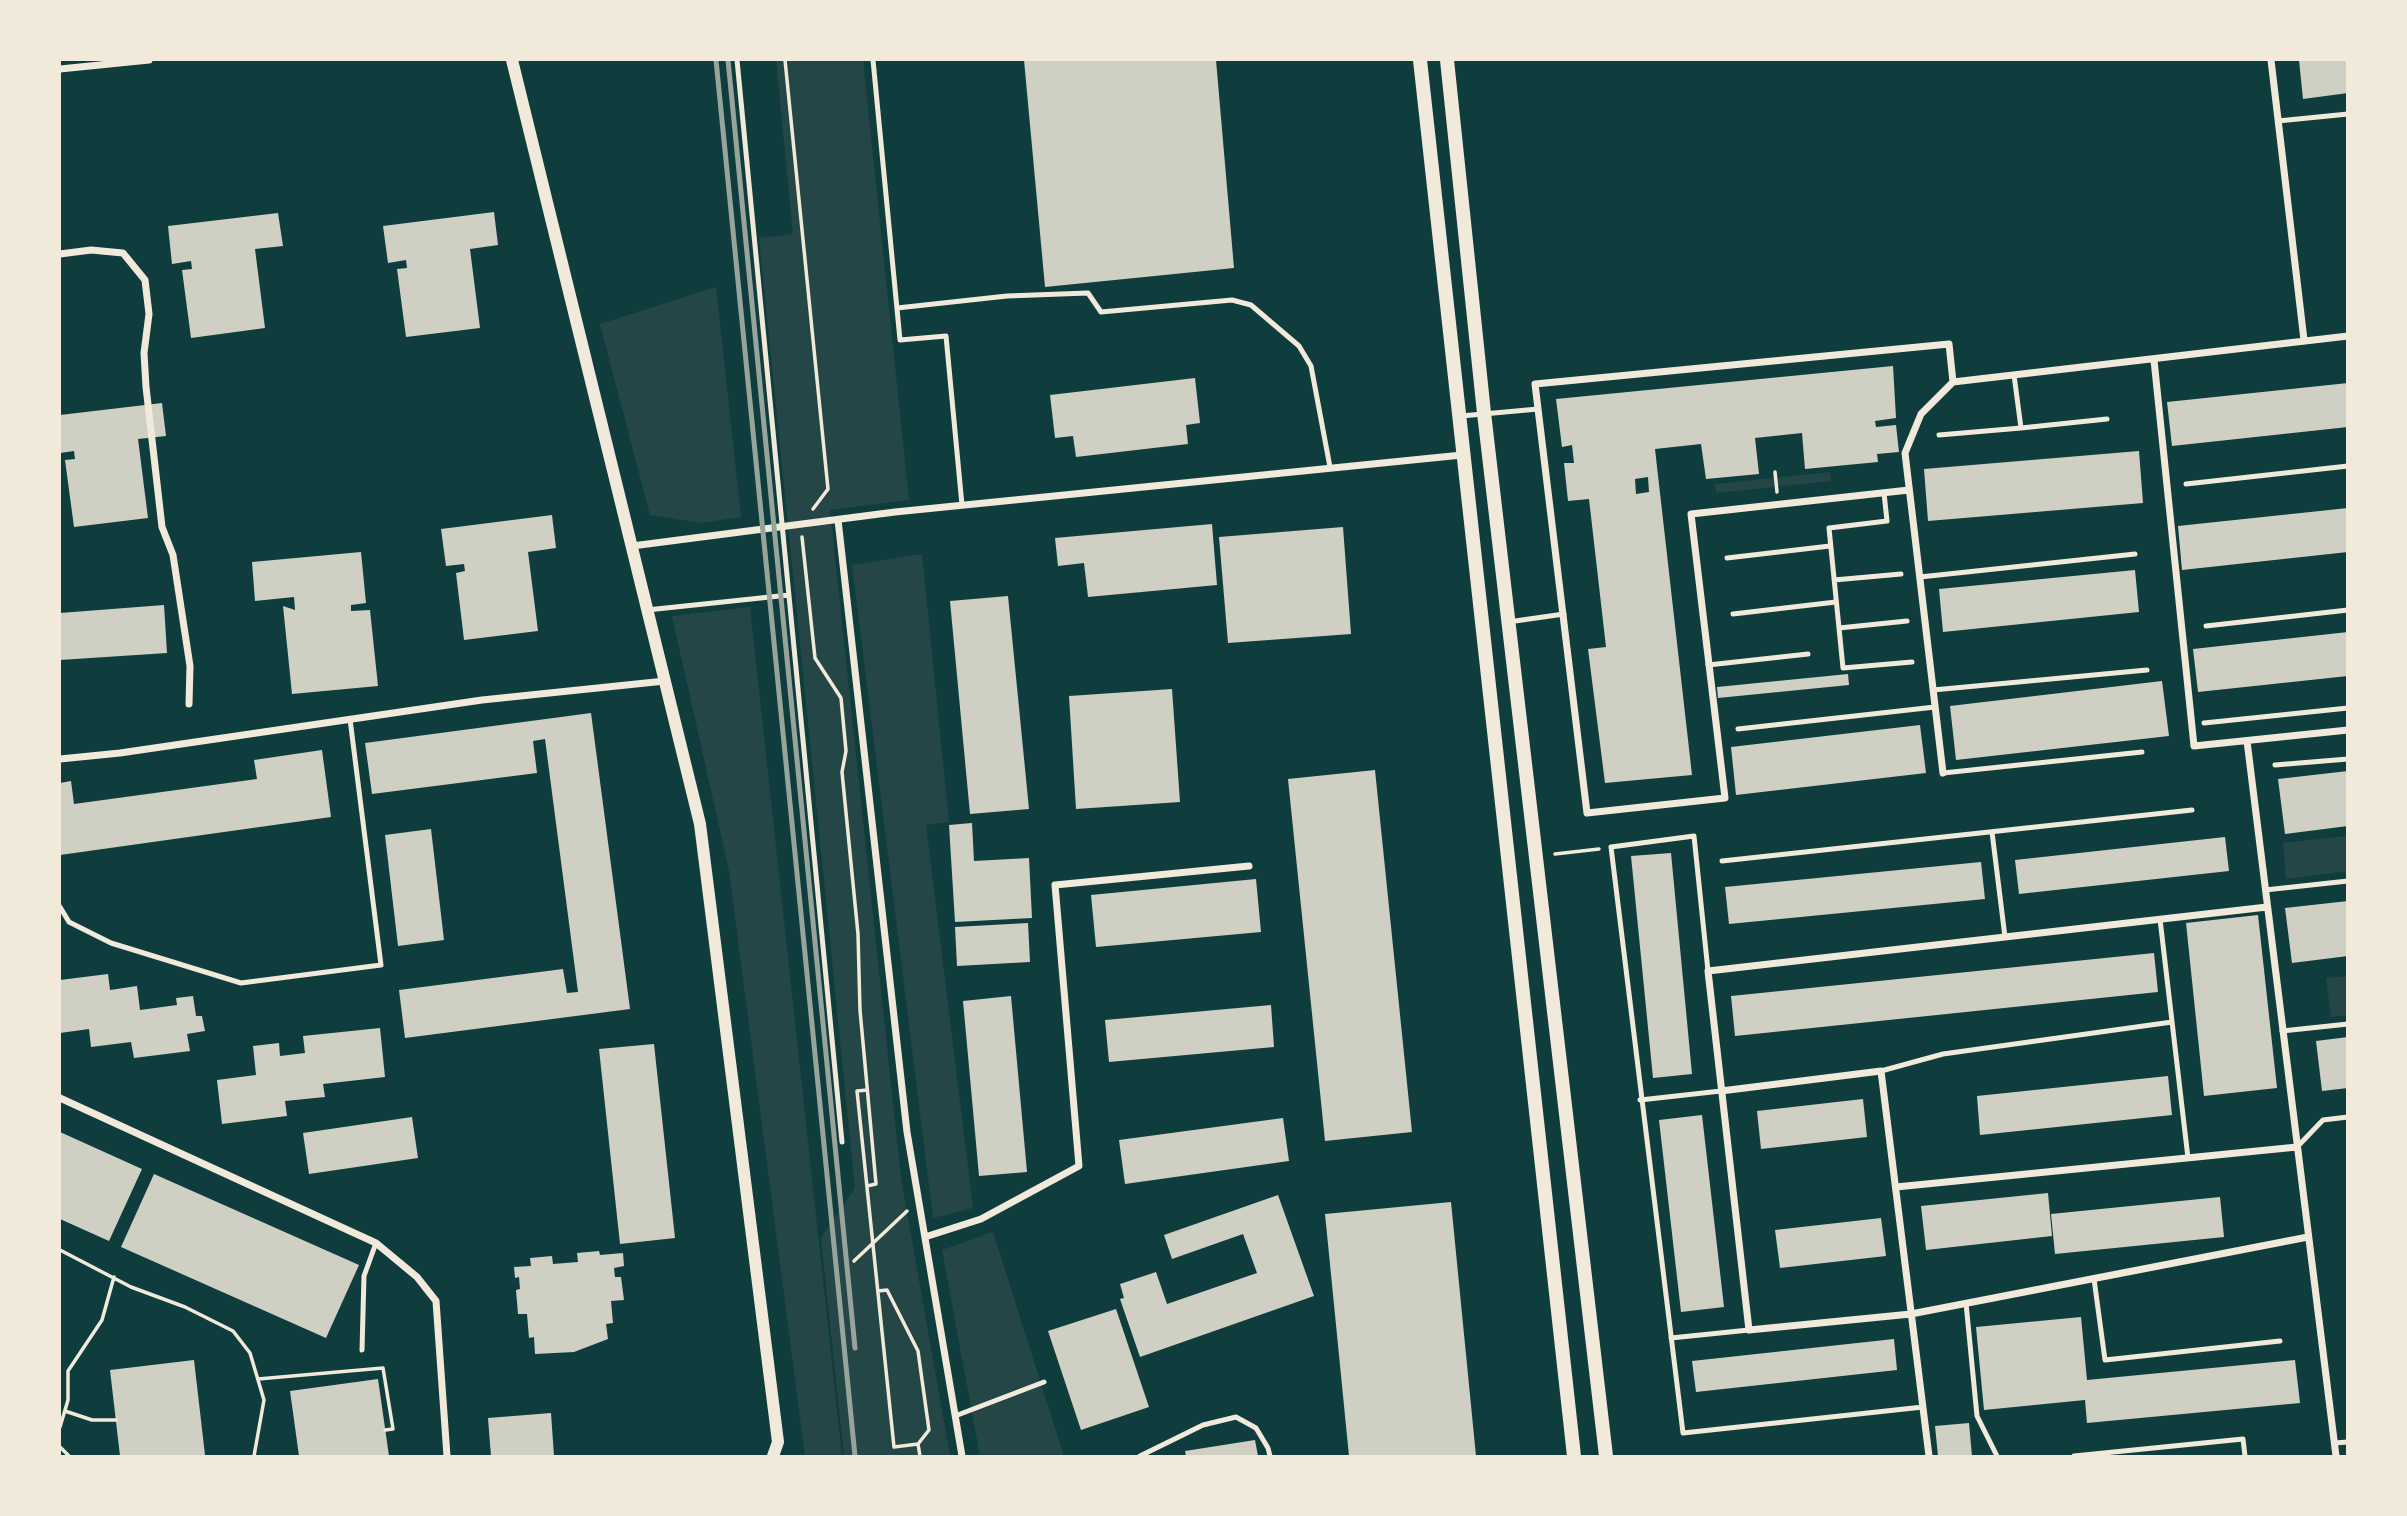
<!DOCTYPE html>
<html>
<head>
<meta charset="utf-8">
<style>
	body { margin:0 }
	#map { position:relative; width:2407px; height:1516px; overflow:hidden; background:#0f3d3e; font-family:Mulish,sans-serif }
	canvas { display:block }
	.frame { position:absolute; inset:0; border:61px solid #f1e9da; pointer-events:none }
</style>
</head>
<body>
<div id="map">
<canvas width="2407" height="1516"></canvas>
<div class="frame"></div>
</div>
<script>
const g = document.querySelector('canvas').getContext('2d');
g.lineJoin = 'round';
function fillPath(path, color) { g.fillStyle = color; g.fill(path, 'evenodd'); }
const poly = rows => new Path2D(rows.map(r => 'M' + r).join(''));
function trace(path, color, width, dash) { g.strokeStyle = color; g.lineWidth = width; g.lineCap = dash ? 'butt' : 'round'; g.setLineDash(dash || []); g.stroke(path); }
fillPath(poly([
	[776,60,863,60,909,500,830,510,901,1178,950,1456,844,1456,821,1238,855,1188,759,238,793,234],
	[716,287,741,517,701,523,650,515,600,324],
	[1830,472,1831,481,1716,493,1715,484],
	[922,554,949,822,926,825,973,1208,933,1218,852,565],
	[750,607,842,1456,805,1456,729,871,672,616],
	[2347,836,2347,871,2286,879,2283,843],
	[2347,976,2347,1015,2331,1017,2326,978],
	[993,1232,1064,1456,980,1456,942,1250]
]), '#244646');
fillPath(poly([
	[1024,60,1216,60,1234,268,1045,287],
	[2299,60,2348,60,2348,93,2303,99],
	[494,212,498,245,470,249,480,328,406,337,397,269,407,268,406,260,388,263,383,226],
	[278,213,283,246,255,249,265,328,191,338,182,270,192,269,191,261,172,264,168,226],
	[1893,366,1896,418,1875,421,1876,427,1896,425,1899,452,1877,454,1878,462,1805,469,1802,433,1755,438,1759,474,1706,479,1701,444,1655,449,1692,775,1605,783,1588,649,1606,647,1589,499,1568,501,1564,463,1574,463,1572,445,1562,447,1556,399],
	[1648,477,1649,492,1636,494,1635,479],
	[1195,378,1200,423,1186,425,1188,444,1076,457,1073,436,1055,438,1050,395],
	[2348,383,2348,427,2172,446,2167,402],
	[162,403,166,436,138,439,148,518,74,527,65,460,75,459,74,451,60,453,60,415],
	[2139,451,2143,503,1928,521,1924,469],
	[2348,508,2348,552,2182,570,2178,526],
	[552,515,556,548,528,552,538,631,464,640,456,573,465,571,464,564,446,566,441,529],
	[1212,524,1217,585,1088,597,1084,563,1058,566,1055,538],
	[1343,527,1351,634,1228,643,1219,537],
	[361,552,366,603,351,605,351,611,370,610,378,686,292,694,283,606,295,610,294,597,255,601,252,562],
	[2135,570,2139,612,1943,632,1939,589],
	[1008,596,1029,809,970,814,950,601],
	[164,605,167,653,60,660,60,613],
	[2348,632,2348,676,2198,692,2193,649],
	[1848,674,1849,685,1718,698,1717,687],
	[2162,681,2169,736,1956,760,1950,706],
	[1172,689,1180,802,1076,809,1069,696],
	[591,713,630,1009,405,1038,399,990,563,969,567,993,578,992,545,739,533,741,537,773,372,794,365,743],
	[1920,725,1926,773,1736,795,1731,747],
	[322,750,331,817,60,855,60,783,71,781,74,804,257,779,254,760],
	[1375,770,1412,1132,1325,1141,1288,779],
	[2348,771,2348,826,2285,834,2278,779],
	[972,823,974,861,1029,858,1032,918,955,922,949,825],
	[431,829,444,940,398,946,385,835],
	[2225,837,2229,871,2019,894,2015,860],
	[1671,853,1692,1074,1653,1078,1631,856],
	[1981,862,1985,899,1729,924,1725,887],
	[1256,879,1261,932,1096,947,1091,895],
	[2348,901,2348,956,2292,963,2285,908],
	[2258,915,2277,1088,2204,1096,2186,923],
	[1028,923,1030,962,957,966,955,927],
	[2154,953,2158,992,1735,1036,1731,996],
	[108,974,110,990,137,986,140,1010,177,1005,176,998,193,996,196,1016,202,1016,205,1031,187,1034,190,1051,134,1058,131,1042,91,1047,89,1029,60,1033,60,980],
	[1011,996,1027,1172,979,1176,963,1001],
	[1271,1005,1274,1047,1109,1062,1105,1020],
	[380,1028,385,1077,323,1084,325,1097,285,1101,287,1116,222,1124,217,1080,256,1075,253,1046,279,1043,280,1056,305,1053,303,1036],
	[2348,1037,2348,1088,2322,1091,2316,1041],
	[654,1044,675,1238,620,1244,599,1049],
	[2168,1076,2172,1115,1980,1135,1977,1096],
	[1863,1099,1867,1137,1761,1149,1757,1111],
	[1702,1115,1724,1307,1681,1312,1659,1120],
	[412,1117,418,1158,309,1174,303,1133],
	[1283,1118,1289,1161,1125,1184,1119,1140],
	[60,1132,142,1169,109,1241,60,1219],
	[154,1174,359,1265,326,1338,121,1247],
	[2048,1193,2052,1236,1926,1250,1921,1206],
	[1278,1195,1314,1296,1140,1357,1120,1299,1124,1298,1120,1284,1156,1272,1167,1304,1257,1273,1243,1234,1172,1259,1164,1235],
	[2220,1197,2224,1237,2055,1254,2051,1214],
	[1451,1202,1476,1456,1349,1456,1325,1214],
	[1881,1218,1886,1256,1780,1268,1775,1230],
	[599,1251,600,1255,623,1253,624,1266,614,1268,615,1277,621,1277,624,1300,611,1301,613,1323,606,1324,608,1339,574,1352,535,1354,534,1337,529,1338,527,1314,518,1314,516,1290,520,1289,519,1277,515,1278,514,1267,531,1266,530,1258,552,1256,553,1264,578,1262,577,1253],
	[1116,1309,1149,1407,1081,1430,1048,1331],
	[2081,1317,2087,1380,2295,1360,2300,1403,2087,1423,2085,1400,1984,1410,1976,1327],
	[1894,1339,1897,1370,1696,1392,1692,1361],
	[194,1360,205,1455,120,1456,110,1370],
	[378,1379,389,1456,299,1456,290,1391],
	[551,1413,554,1456,491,1456,488,1418],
	[1969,1423,1972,1456,1938,1456,1935,1426],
	[1255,1440,1258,1456,1186,1456,1185,1451]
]), '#cfcfc3');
trace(poly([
	[785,60,828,489,813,509],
	[1775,472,1777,492],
	[802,537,815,658,841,698,846,751,842,772,858,934,860,1010,876,1184,867,1186],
	[1555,854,1599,849],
	[867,1090,857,1091,894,1447,918,1444,920,1456],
	[60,1250,131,1287,185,1307,233,1331,250,1353,264,1400,254,1456],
	[854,1261,907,1211],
	[878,1291,887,1290,918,1351,929,1430,918,1444],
	[258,1379,383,1368,393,1429,385,1430],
	[65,1411,92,1420,116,1420],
	[60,1427,68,1400,68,1371,102,1320,114,1277],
	[60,1447,69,1456]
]), '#f1e9da', 3.5);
trace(poly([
	[737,60,842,1142],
	[873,60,900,340,946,336,962,505],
	[2278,121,2348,114],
	[897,308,1007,296,1088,293,1101,312,1232,300,1251,305,1299,346,1311,366,1330,467],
	[1461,416,1538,409],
	[2021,428,2107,419],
	[1939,435,2021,428,2014,375],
	[2186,484,2348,466],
	[1884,493,1887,521,1829,528,1843,668,1912,662],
	[1727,558,1830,546],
	[1920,577,2135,554],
	[1834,580,1901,574],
	[647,610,789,595],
	[1733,614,1836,602],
	[1508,622,1564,614],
	[2206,626,2348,610],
	[1839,628,1907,621],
	[1708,665,1808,654],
	[1933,690,2147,670],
	[2204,723,2348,708],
	[1738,729,1935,707],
	[2275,765,2348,759],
	[1943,773,2142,752],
	[1992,832,2005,937],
	[1722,861,2192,810],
	[2265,890,2348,881],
	[60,907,69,922,111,943,241,983,381,965,350,719],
	[2160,919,2188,1158],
	[1708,971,1694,836,1611,847,1683,1433,1923,1407],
	[2282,1031,2348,1024],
	[1881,1071,1943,1054,2172,1022],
	[1640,1100,1721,1091],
	[2297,1147,2323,1120,2348,1117],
	[2094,1279,2105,1360,2280,1341],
	[1966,1303,1977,1416,1997,1456],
	[1671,1338,1749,1330],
	[362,1350,364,1276,376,1243],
	[955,1416,1044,1382],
	[2334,1443,2348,1442],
	[1140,1456,1203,1425,1236,1417,1256,1428,1268,1448,1270,1456],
	[2074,1456,2243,1439,2245,1456]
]), '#f1e9da', 5);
trace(poly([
	[2271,60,2304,340],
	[60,69,149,60],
	[60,254,91,250,123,253,145,280,149,314,144,353,146,387,162,527,173,555,190,666,189,704],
	[2154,360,2194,746,2348,730],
	[1909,490,1691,514,1725,798,1587,813,1535,384,1949,344,1953,382],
	[838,520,907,1132,962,1456],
	[632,546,895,512,1462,455],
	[2247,741,2336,1456],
	[60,759,120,753,482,700,665,681],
	[1943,773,1905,453,1921,414,1953,382,2348,336],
	[2267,907,1708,971,1749,1330,1911,1314,2308,1237],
	[1721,1091,1881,1071,1929,1456],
	[60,1098,376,1243,417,1277,436,1301,447,1456],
	[1896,1187,2297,1147],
	[925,1237,981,1219,1079,1166,1055,885,1249,866]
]), '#f1e9da', 7);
trace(poly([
	[512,60,700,824,778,1442,773,1456]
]), '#f1e9da', 12);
trace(poly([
	[1420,60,1574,1456],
	[1447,60,1484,413,1606,1456]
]), '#f1e9da', 14);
trace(poly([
	[716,60,855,1456],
	[728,60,855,1348]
]), '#97a49c', 5);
</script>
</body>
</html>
